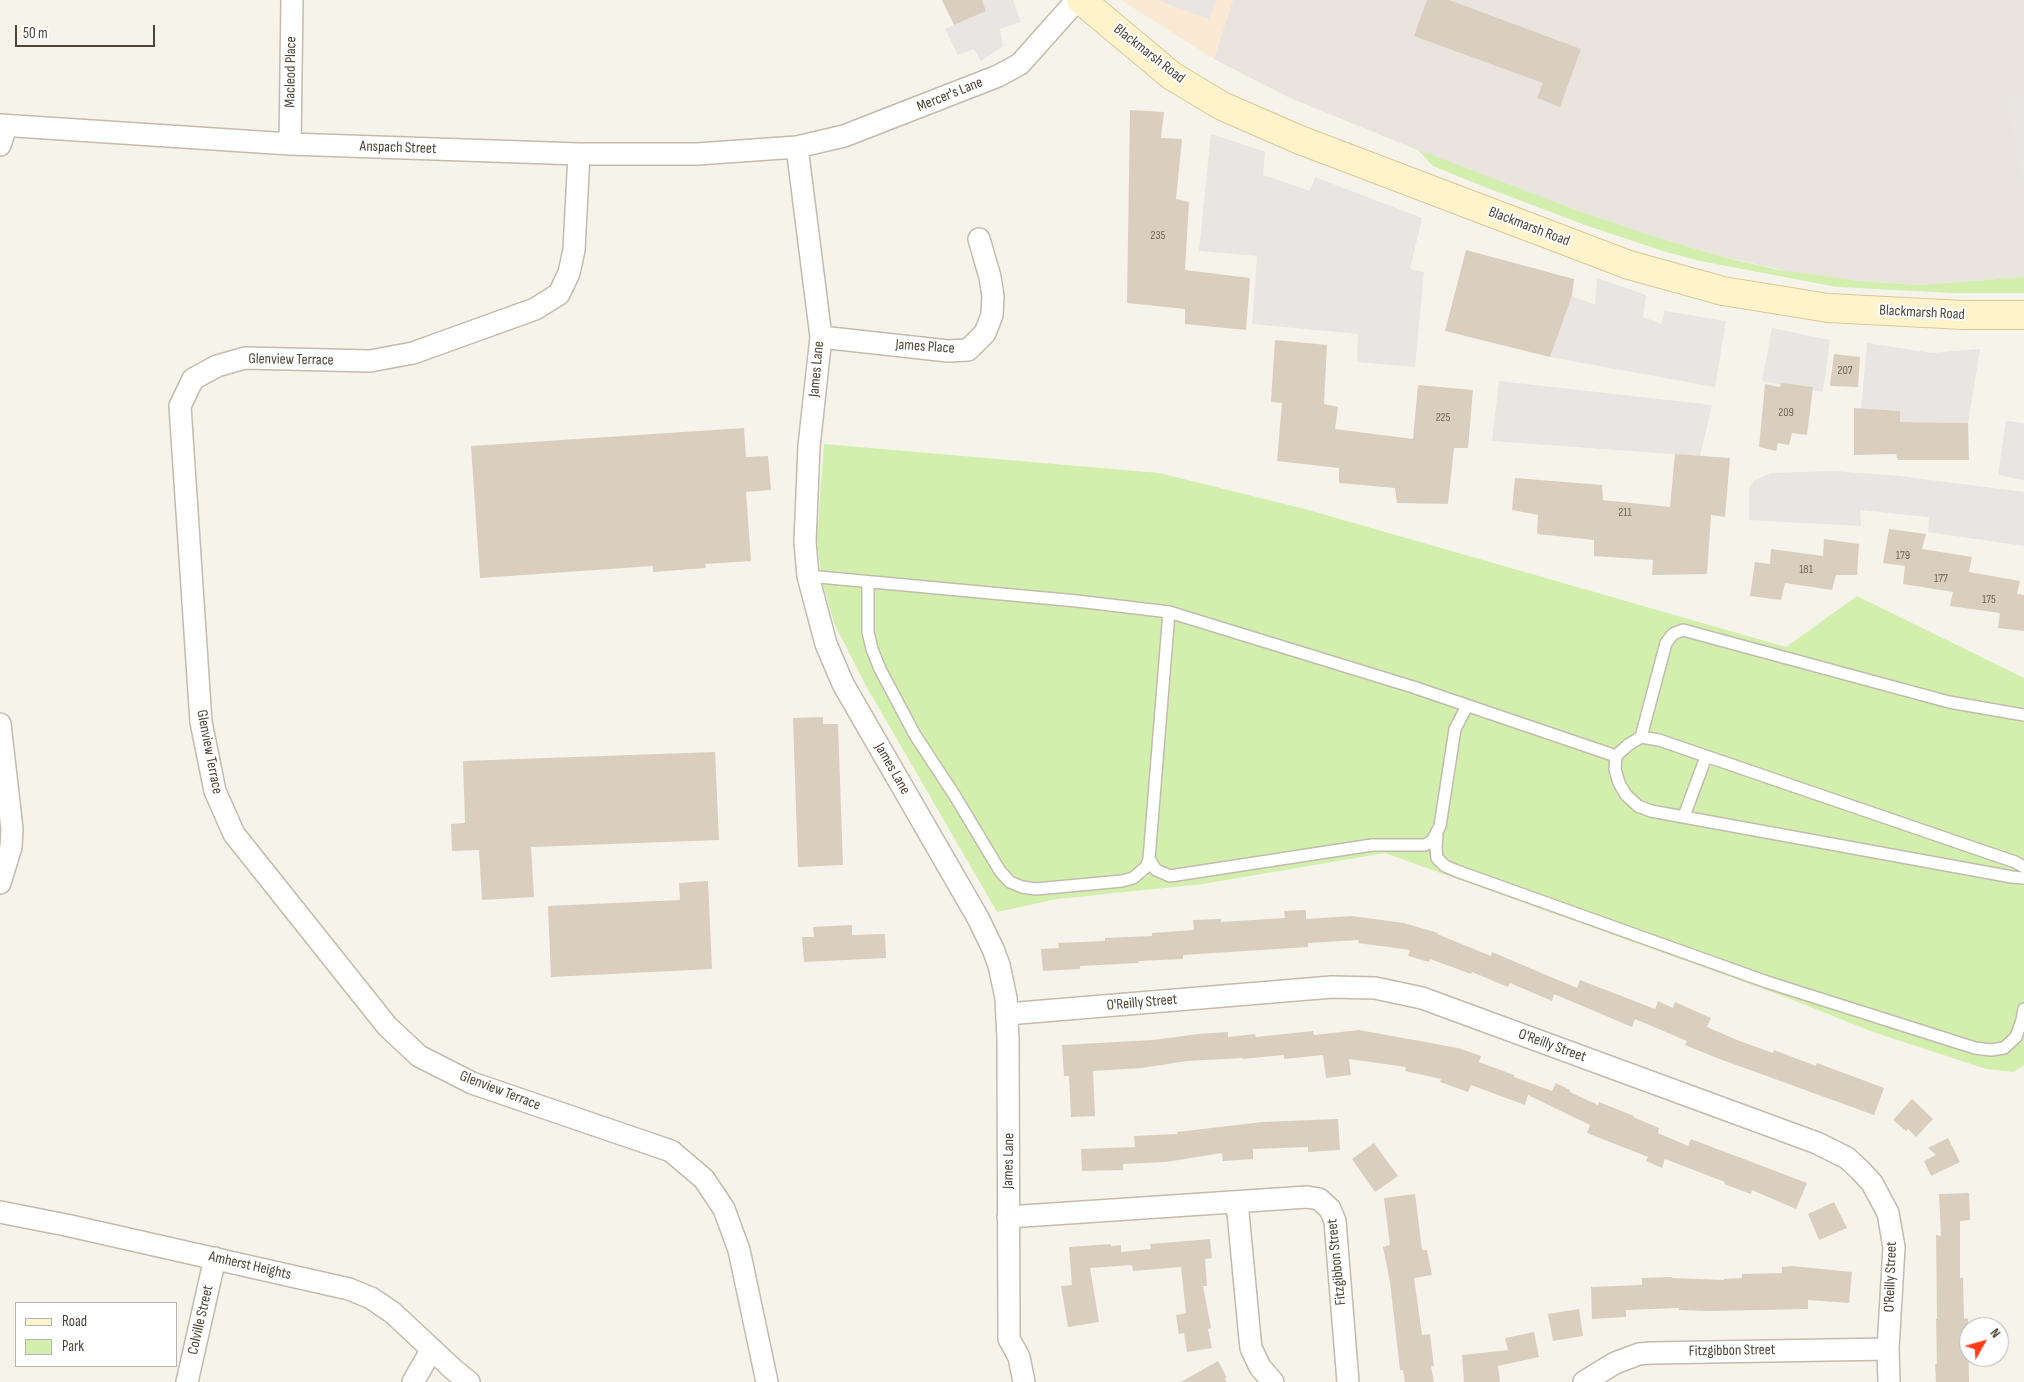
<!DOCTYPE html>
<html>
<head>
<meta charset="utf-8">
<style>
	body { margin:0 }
	#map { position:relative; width:2024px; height:1382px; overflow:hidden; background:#f6f3ea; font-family:"Sofia Sans Condensed",sans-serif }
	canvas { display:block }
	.legend { position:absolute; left:15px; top:1302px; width:162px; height:65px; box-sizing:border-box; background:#fff; border:1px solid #b7b4af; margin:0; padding:6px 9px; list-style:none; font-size:15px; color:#4c4437 }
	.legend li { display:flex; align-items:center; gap:10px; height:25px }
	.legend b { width:25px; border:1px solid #b7b4af }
	.north { position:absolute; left:1959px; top:1317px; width:50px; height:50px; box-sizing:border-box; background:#fff; border:1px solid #b7b4af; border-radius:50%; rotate:52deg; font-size:14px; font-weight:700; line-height:20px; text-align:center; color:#4c4437 }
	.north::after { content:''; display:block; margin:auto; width:18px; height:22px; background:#ff3c18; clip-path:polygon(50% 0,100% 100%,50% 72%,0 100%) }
	.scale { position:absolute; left:15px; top:25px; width:140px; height:22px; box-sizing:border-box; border:2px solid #4c4437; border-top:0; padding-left:6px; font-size:15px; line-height:18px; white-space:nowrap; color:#4c4437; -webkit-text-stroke:4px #fff; paint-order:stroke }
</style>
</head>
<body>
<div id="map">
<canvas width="2024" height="1382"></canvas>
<ul class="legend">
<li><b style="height:6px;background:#fff3cb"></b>Road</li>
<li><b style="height:14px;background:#d2efae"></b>Park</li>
</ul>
<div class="north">N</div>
<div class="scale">50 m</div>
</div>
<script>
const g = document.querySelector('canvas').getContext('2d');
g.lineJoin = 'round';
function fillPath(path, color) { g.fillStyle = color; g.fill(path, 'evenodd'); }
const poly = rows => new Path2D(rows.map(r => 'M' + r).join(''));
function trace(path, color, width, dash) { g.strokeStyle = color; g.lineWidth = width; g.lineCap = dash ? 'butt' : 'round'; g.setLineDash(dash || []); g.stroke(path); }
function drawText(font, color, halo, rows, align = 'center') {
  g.font = font + ' "Sofia Sans Condensed",sans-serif'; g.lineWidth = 4; g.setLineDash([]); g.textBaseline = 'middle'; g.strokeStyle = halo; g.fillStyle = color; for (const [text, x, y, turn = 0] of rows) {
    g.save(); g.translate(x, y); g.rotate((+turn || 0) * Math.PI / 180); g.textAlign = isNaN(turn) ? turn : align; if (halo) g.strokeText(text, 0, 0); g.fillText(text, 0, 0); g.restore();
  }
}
fillPath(poly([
	[1121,0,1233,0,1214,59]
]), '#faead3');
fillPath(poly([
	[1233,0,2024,0,2024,277,1920,285,1818,278,1720,256,1626,228,1452,164,1290,98,1214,59]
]), '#e9e4de');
fillPath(poly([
	[1418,150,1579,211,1649,235,1727,258,1779,270,1860,281,1920,285,2024,277,2024,293,1954,293,1837,287,1700,261,1663,251,1588,226,1482,186,1433,166],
	[824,444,1159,473,1305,509,1786,647,1857,596,2024,678,2024,1065,2014,1072,1986,1069,1873,1032,1783,996,1385,853,1203,884,1057,899,997,912,865,684,834,623,822,581,817,540]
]), '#d2efae');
fillPath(poly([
	[982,0,1013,0,1021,22,1000,29,1003,46,981,61,974,49,958,55,945,29,986,11],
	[1157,0,1216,0,1209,19],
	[2024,95,2024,190,2005,98],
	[1211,134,1265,152,1263,175,1310,191,1315,177,1422,218,1410,269,1424,272,1415,367,1357,362,1358,334,1252,324,1257,256,1199,251],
	[1597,278,1646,295,1643,317,1661,324,1665,311,1726,321,1715,387,1550,357,1572,296,1595,305],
	[1772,328,1830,340,1823,392,1762,381],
	[1867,343,1932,353,1980,349,1968,423,1900,422,1900,411,1861,409],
	[1499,381,1712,405,1700,456,1492,441],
	[2006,421,2024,423,2024,480,1998,475],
	[1834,471,1899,476,2024,492,2024,546,1928,532,1929,517,1860,510,1861,526,1749,520,1749,488,1755,480,1771,473]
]), '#e8e5e2');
fillPath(poly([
	[942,0,982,0,986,11,954,25],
	[1427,0,1449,0,1581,49,1560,107,1537,98,1543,83,1414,36],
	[1130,110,1164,112,1161,138,1182,139,1176,199,1189,202,1185,270,1250,278,1246,330,1185,324,1185,309,1127,303],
	[1466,250,1574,279,1572,296,1550,357,1445,331],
	[1275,340,1327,345,1324,404,1338,407,1335,429,1413,439,1418,385,1473,390,1468,448,1454,448,1448,504,1397,503,1395,488,1339,483,1339,468,1277,461,1282,403,1271,402],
	[1834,354,1860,357,1858,387,1830,386],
	[1781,383,1813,387,1807,435,1792,433,1789,445,1778,443,1776,451,1759,447,1765,384,1780,387],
	[1854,408,1900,411,1900,422,1968,423,1969,460,1898,460,1896,454,1854,455],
	[744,428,746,457,768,456,771,490,746,492,751,561,705,564,706,568,653,572,653,566,480,578,471,446],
	[1675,454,1730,458,1725,517,1711,515,1707,574,1652,575,1653,560,1594,556,1594,540,1537,534,1538,515,1512,510,1515,478,1602,485,1603,500,1670,507],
	[1889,529,1926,534,1922,549,1972,557,1969,572,2020,581,2017,594,2024,595,2024,631,1998,628,2000,613,1950,606,1953,592,1903,584,1905,566,1883,563],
	[1824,539,1859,544,1857,575,1836,575,1832,590,1785,583,1781,600,1750,596,1755,562,1770,564,1771,549,1823,556],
	[823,717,823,724,838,724,843,865,798,867,793,718],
	[715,752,719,840,531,847,534,897,482,900,479,850,452,851,451,824,465,823,463,761],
	[708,881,712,969,551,977,548,906,680,900,679,883],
	[1306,910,1306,919,1352,916,1404,923,1438,933,1437,934,1491,956,1492,952,1577,988,1580,980,1655,1009,1658,1001,1673,1008,1675,1002,1711,1018,1707,1027,1737,1040,1773,1053,1774,1050,1816,1066,1817,1063,1884,1088,1874,1115,1717,1058,1685,1045,1687,1041,1635,1019,1632,1027,1554,994,1552,1001,1510,983,1508,987,1472,972,1471,974,1430,959,1429,962,1408,956,1410,950,1358,943,1359,940,1308,943,1308,947,1183,955,1183,959,1138,961,1139,963,1080,966,1080,969,1043,971,1041,949,1059,948,1058,943,1105,941,1105,938,1152,936,1152,933,1194,930,1193,920,1221,919,1221,922,1285,918,1284,911],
	[852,925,852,935,885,934,886,958,804,962,802,937,814,937,813,927],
	[1359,1030,1458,1048,1481,1056,1479,1062,1514,1075,1514,1077,1552,1091,1556,1083,1570,1090,1570,1092,1598,1105,1599,1102,1634,1116,1633,1117,1659,1128,1658,1133,1688,1146,1691,1139,1807,1183,1796,1209,1752,1190,1751,1194,1724,1184,1725,1182,1665,1159,1662,1168,1646,1161,1648,1157,1587,1133,1590,1125,1528,1095,1525,1105,1471,1085,1468,1092,1440,1082,1441,1079,1405,1071,1406,1067,1349,1059,1351,1075,1326,1078,1323,1055,1284,1059,1284,1055,1242,1059,1242,1058,1187,1061,1142,1068,1093,1071,1095,1116,1071,1117,1069,1076,1064,1076,1062,1045,1153,1040,1198,1034,1228,1032,1228,1037,1255,1034,1256,1037,1313,1031,1314,1035],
	[1912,1099,1933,1119,1916,1137,1908,1129,1906,1131,1893,1120],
	[1338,1119,1340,1150,1308,1152,1308,1147,1253,1149,1253,1159,1223,1161,1222,1153,1166,1162,1123,1164,1123,1170,1082,1171,1081,1149,1135,1147,1134,1136,1178,1134,1177,1132,1262,1122],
	[1948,1138,1960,1162,1931,1176,1924,1161,1936,1155,1928,1148],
	[1374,1143,1398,1176,1375,1192,1352,1159],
	[1969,1193,1970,1220,1960,1221,1960,1278,1963,1278,1964,1319,1968,1318,1969,1382,1936,1382,1935,1364,1937,1364,1936,1319,1937,1319,1936,1235,1941,1236,1939,1194],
	[1415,1194,1422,1250,1427,1250,1432,1275,1414,1278,1422,1335,1430,1334,1434,1366,1431,1366,1434,1382,1405,1382,1403,1370,1400,1370,1390,1282,1383,1247,1390,1245,1384,1198],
	[1834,1202,1847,1228,1819,1240,1808,1214],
	[1210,1239,1212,1258,1205,1259,1207,1286,1203,1286,1211,1328,1208,1329,1212,1348,1187,1352,1184,1333,1179,1334,1176,1315,1186,1313,1181,1267,1133,1271,1132,1265,1090,1268,1099,1322,1068,1327,1061,1286,1072,1285,1069,1247,1111,1244,1111,1246,1121,1245,1121,1252,1151,1249,1150,1244],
	[1792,1266,1852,1272,1849,1303,1808,1300,1808,1309,1710,1311,1679,1310,1679,1308,1626,1310,1626,1317,1592,1319,1591,1287,1642,1285,1642,1278,1672,1277,1672,1278,1724,1280,1724,1279,1742,1278,1742,1274,1782,1273,1782,1267],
	[1579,1309,1583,1336,1553,1341,1548,1314],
	[1534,1332,1539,1357,1498,1366,1500,1382,1464,1382,1462,1355,1508,1350,1505,1338],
	[1218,1361,1227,1378,1224,1378,1227,1382,1181,1382]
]), '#dacfbe');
const lane = poly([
	[808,576,1077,601,1169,612,1413,687,1616,756],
	[868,582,868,632,872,649,880,669,915,735,955,796,1000,871,1010,882,1022,887,1036,889,1122,881,1133,878,1146,867,1149,859,1169,612],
	[1641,737,1666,643,1673,634,1683,630,1949,702,2024,715],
	[1684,816,1706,757],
	[1437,835,1436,848,1437,858,1445,866,1457,871,1767,982,1975,1048,1991,1050,2004,1048,2016,1037,2022,1020,2024,1009],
	[1149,859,1156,870,1170,876,1372,845,1425,845,1432,841,1440,826,1455,729,1467,706],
	[2024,867,2015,862,1659,740,1641,737,1628,745,1616,756,1615,769,1619,783,1626,795,1638,806,1651,811,2012,877,2024,878]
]);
const street = poly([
	[0,125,290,144,579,154,697,154,797,147,844,136,998,76,1020,64,1077,0],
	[290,144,292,0],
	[0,145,6,127],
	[797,147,821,337,809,446,805,542,808,576,826,644,843,684,978,918,993,949,999,965,1006,998,1008,1039,1009,1339,1019,1357,1024,1382],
	[579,154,574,250,569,273,559,294,535,309,413,353,370,361,245,358,217,366,193,379,180,406,201,722,215,791,234,834,387,1026,419,1056,472,1083,671,1151,704,1179,724,1209,739,1250,767,1382],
	[821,337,948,351,968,350,985,333,992,315,993,296,990,277,979,239],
	[0,724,12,829,11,847,0,883],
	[1007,1014,1332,987,1375,988,1422,998,1817,1143,1847,1158,1860,1170,1872,1183,1888,1213,1894,1247,1888,1349,1889,1382],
	[1237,1202,1250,1339,1251,1348,1260,1367,1273,1382],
	[0,1212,66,1225,349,1289,371,1298,393,1313,454,1370,469,1382],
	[1008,1217,1307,1197,1319,1199,1330,1209,1335,1221,1348,1382],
	[187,1382,215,1258],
	[413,1382,432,1349],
	[1584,1382,1615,1363,1639,1354,1651,1353,1888,1349]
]);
const secondary = poly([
	[1081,0,1172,76,1222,106,1300,140,1629,265,1723,291,1828,308,1963,315,2024,315]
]);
trace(lane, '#c3bbab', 14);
trace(street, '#c3bbab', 24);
trace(secondary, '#dcc895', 30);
trace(lane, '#fff', 11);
trace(street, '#fff', 21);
trace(secondary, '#fff3cb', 28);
drawText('12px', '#706759', null, [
	["235",1158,236],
	["207",1845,371],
	["209",1786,413],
	["225",1443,418],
	["211",1625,513],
	["179",1903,556],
	["181",1806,570],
	["177",1941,579],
	["175",1989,600]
]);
drawText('15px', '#4c4437', '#fff', [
	["Blackmarsh Road",1149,54,38],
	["Macleod Place",291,72,-89],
	["Mercer's Lane",950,95,-22],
	["Anspach Street",398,148,2],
	["Blackmarsh Road",1529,227,21],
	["Blackmarsh Road",1922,313,3],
	["James Place",925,347,4],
	["Glenview Terrace",291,360,1],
	["James Lane",817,369,-85],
	["Glenview Terrace",209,752,79],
	["James Lane",892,769,60],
	["O'Reilly Street",1142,1003,-5],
	["O'Reilly Street",1552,1046,20],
	["Glenview Terrace",500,1091,21],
	["James Lane",1009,1161,-89],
	["Fitzgibbon Street",1337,1262,-96],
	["Amherst Heights",250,1266,13],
	["O'Reilly Street",1891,1277,-88],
	["Colville Street",201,1320,-77],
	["Fitzgibbon Street",1732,1351,-1]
]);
</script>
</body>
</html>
